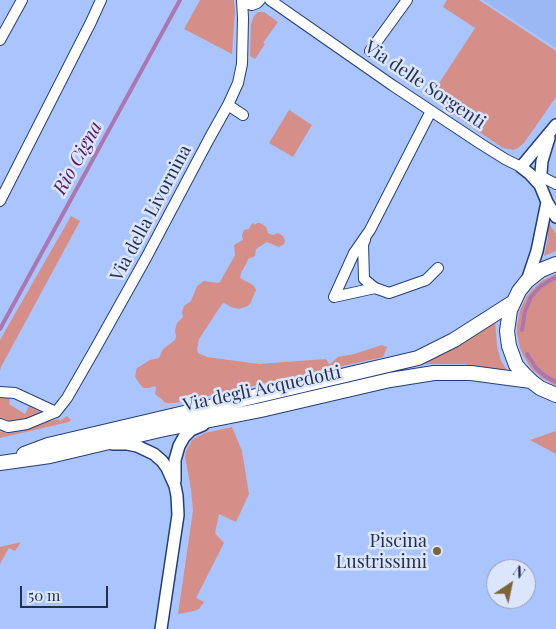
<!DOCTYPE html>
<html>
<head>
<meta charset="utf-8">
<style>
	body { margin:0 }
	#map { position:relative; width:556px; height:629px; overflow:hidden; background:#aac5fd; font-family:"Playfair Display",serif }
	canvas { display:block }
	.north { position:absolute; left:486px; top:559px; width:50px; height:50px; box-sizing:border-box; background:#dbe6fc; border:1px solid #919db6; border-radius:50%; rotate:34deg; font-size:14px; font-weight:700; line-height:20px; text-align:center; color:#23304c }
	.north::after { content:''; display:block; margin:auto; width:18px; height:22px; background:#7c6535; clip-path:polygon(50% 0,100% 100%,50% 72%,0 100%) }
	.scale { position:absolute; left:20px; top:586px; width:88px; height:22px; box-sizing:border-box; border:2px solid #23304c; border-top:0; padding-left:6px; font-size:15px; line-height:18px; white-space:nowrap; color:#23304c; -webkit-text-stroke:4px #dbe6fc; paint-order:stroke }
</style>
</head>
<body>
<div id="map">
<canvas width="556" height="629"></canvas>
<div class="north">N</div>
<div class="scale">50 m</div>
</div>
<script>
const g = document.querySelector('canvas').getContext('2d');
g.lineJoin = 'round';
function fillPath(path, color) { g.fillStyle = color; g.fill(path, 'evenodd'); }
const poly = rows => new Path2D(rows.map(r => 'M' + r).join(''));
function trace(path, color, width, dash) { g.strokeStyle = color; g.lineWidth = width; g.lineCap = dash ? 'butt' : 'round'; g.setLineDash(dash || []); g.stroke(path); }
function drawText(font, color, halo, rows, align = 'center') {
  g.font = font + ' "Playfair Display",serif'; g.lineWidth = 5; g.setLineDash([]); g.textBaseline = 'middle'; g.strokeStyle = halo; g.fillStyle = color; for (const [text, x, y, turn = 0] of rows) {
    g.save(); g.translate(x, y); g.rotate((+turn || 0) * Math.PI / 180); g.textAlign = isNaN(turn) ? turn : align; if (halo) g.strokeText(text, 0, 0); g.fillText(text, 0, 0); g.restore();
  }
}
fillPath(poly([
	[484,0,556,0,556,48,483,0]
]), '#9bb8f4');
fillPath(poly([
	[200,0,234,0,235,11,232,54,184,29],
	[447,0,479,0,556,51,556,97,524,143,518,148,513,150,503,148,444,108,445,103,432,94,475,28,443,7],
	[258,12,264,12,278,22,263,43,265,44,255,59,250,56,251,24,254,16],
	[289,110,312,125,293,157,269,143],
	[71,216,80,221,1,367,0,371,0,340],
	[548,222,556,234,556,251,544,256,548,238],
	[253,223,255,225,257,223,260,223,266,227,268,233,270,234,273,235,278,233,283,236,285,241,284,244,279,247,267,242,256,249,255,255,254,257,249,258,248,260,241,273,240,278,253,285,255,288,256,290,250,304,248,306,239,309,231,307,224,303,222,304,199,339,197,349,198,353,207,357,259,364,325,359,327,360,328,363,330,364,338,357,354,354,382,345,387,347,383,357,176,403,167,403,164,402,163,400,156,395,155,393,156,388,155,386,149,388,143,388,139,383,135,377,136,371,137,368,150,360,159,358,163,349,175,340,176,337,175,330,177,323,183,317,182,312,184,306,191,301,197,286,204,281,218,283,220,282,235,255,234,245,243,240,242,235,244,230,249,229,251,225],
	[556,274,556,386,542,378,531,368,523,355,520,348,517,333,517,325,520,310,527,296,532,290,543,280],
	[495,320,497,347,501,361,508,372,464,364,425,364,46,453,424,363,464,343],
	[0,397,8,397,10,399,9,404,25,414,29,406,40,412,38,416,10,423,0,421],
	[67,416,71,420,69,422,0,438,0,432,59,419,60,421],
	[232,427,242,451,249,494,236,522,219,514,215,533,224,543,196,598,204,602,199,609,194,611,178,614,193,511,191,489,185,457,186,451,192,440,205,433],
	[556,431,556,454,530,440],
	[21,542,15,551,9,548,0,564,0,547]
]), '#d68e89');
trace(poly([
	[0,329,180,0],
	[522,330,525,311,531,297,541,286,556,277],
	[527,354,536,368,545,376,556,382]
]), '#ac76b0', 4);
const minor = poly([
	[243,0,246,3,252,5,257,3,260,0],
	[270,0,392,85,481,144,505,159,521,167],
	[0,40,22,0],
	[370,51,407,0],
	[228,105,243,115],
	[431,111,370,230,354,253,334,297,375,288,389,293,426,280,438,268],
	[540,176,556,184],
	[0,201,91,22,101,0],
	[365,240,363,244,364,279,375,288],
	[0,392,15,393,56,412],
	[0,424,8,427,27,424,56,412,67,398,94,351,146,258,209,139,228,105,238,83,242,64,243,18,242,0]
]);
const tertiary = poly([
	[556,125,521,167,530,174,540,185,547,202,556,217],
	[540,185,542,161,549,138],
	[527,281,537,251,547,202],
	[113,444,127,444,137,446,154,454,162,461,167,468,175,486,177,496,178,515,161,629],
	[175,481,175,460,179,446,184,437,191,430,203,425]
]);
const secondary = poly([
	[556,264,541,270,527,281,519,291,510,310,507,331,509,346,516,365,521,371,531,381,540,388,556,395],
	[24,454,48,445,418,358,454,340,512,303],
	[0,463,50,456,160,430,261,410,390,380,434,373,471,373,531,381]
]);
trace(minor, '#243e79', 12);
trace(tertiary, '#243e79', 14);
trace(secondary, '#243e79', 16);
trace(minor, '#fff', 10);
trace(tertiary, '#fff', 11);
trace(secondary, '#fff', 14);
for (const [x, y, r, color] of [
	[437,551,5,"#7c6535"]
]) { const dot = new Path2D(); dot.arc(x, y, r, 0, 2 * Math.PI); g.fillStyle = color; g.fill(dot); trace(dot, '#dbe6fc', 2); }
drawText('18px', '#23304c', '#dbe6fc', [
	["Via delle Sorgenti",425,85,34],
	["Via della Livornina",151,213,-62],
	["Via degli Acquedotti",262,389,-12]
]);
drawText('18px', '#23304c', '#dbe6fc', [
	["Piscina",427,541],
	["Lustrissimi",427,562]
], 'right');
drawText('italic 19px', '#58155e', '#dbe6fc', [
	["Rio Cigna",78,158,-61]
]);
</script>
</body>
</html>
